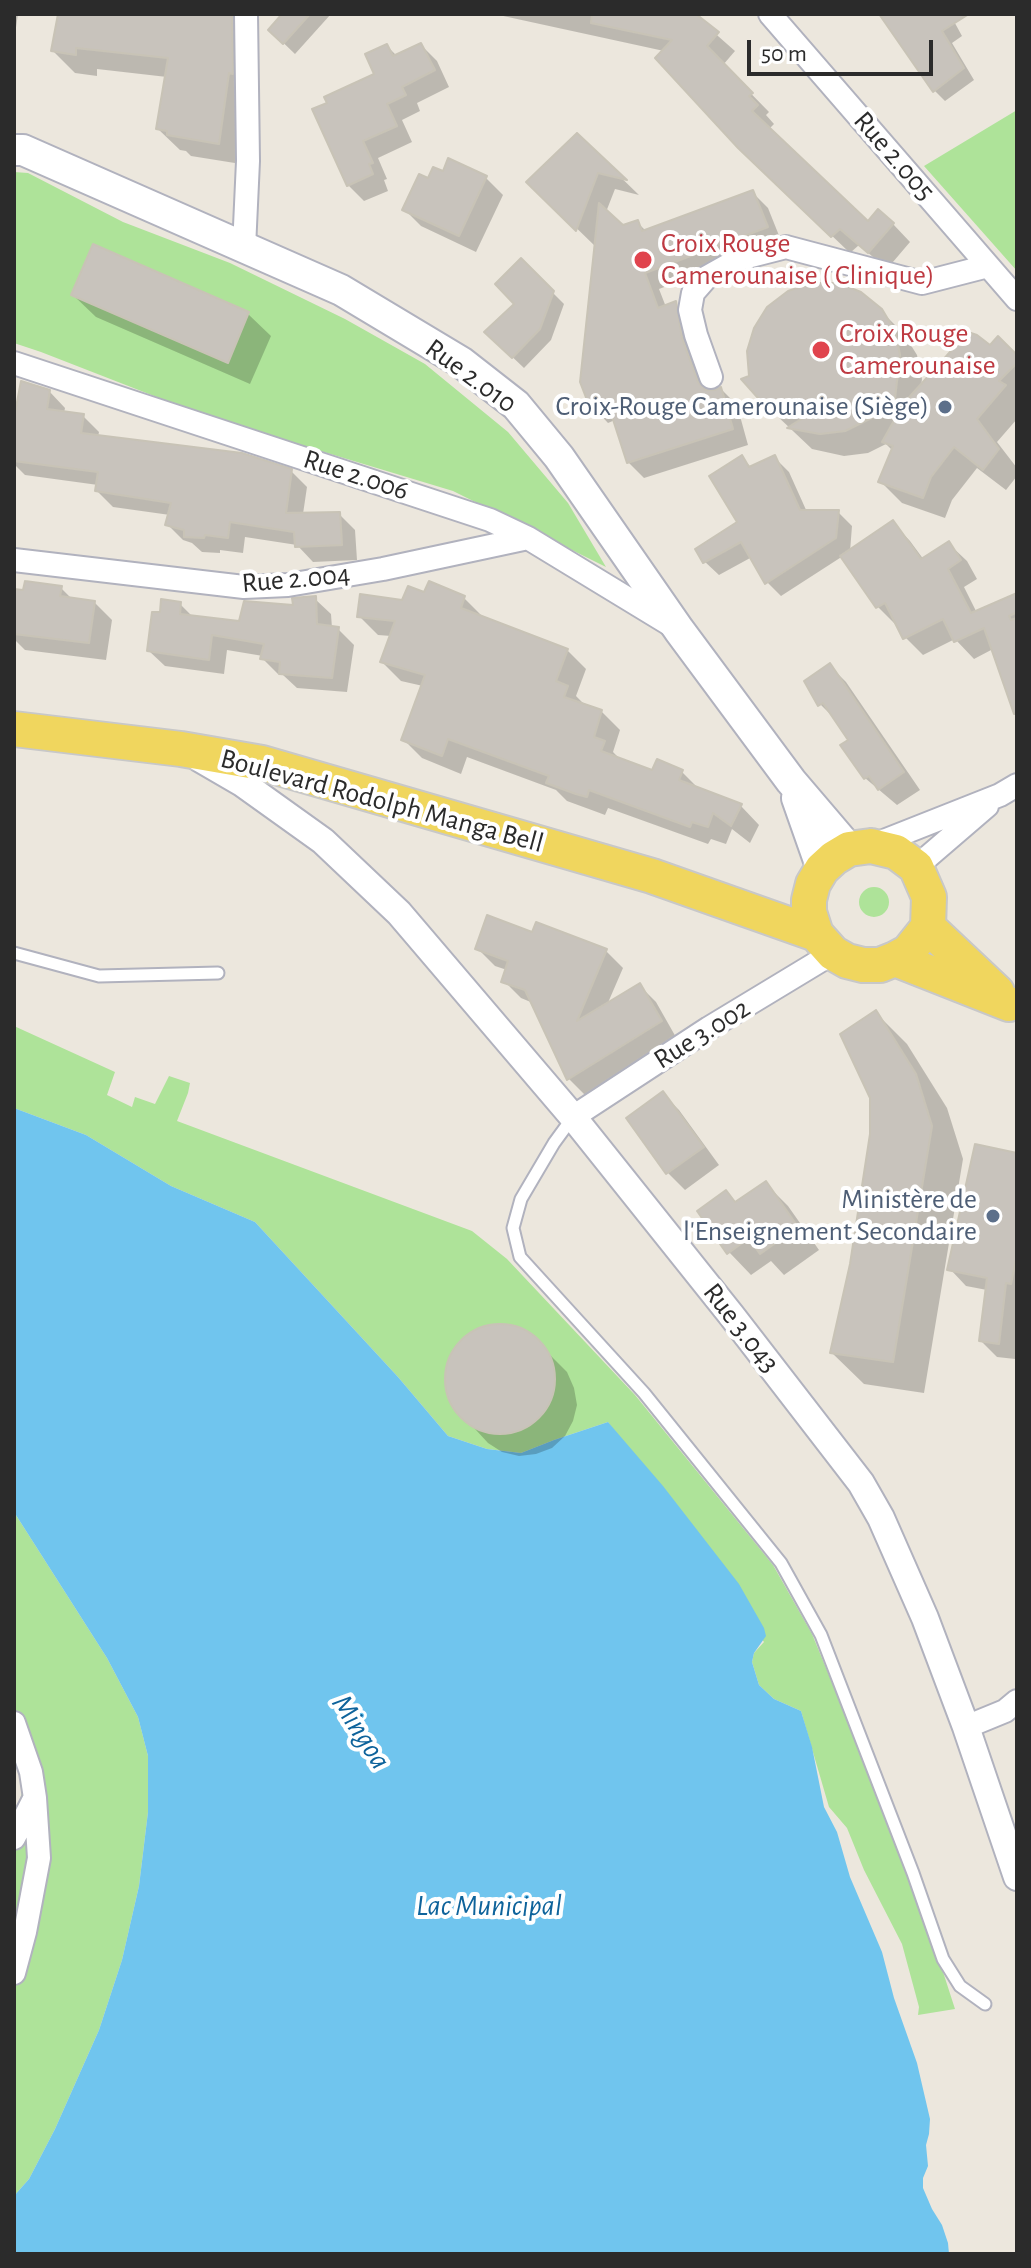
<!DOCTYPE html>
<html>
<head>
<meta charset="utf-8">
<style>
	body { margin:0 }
	#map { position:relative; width:1031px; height:2268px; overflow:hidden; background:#ece7dd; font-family:"Alegreya Sans",sans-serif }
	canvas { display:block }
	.frame { position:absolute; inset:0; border:16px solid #2b2b2b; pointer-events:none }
	.scale { position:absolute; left:747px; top:40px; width:186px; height:36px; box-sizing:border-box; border:4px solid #2b2b2b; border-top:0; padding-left:10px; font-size:24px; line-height:28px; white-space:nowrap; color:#2b2b2b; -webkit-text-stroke:6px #fff; paint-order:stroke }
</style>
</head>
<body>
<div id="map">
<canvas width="1031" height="2268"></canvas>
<div class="frame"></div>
<div class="scale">50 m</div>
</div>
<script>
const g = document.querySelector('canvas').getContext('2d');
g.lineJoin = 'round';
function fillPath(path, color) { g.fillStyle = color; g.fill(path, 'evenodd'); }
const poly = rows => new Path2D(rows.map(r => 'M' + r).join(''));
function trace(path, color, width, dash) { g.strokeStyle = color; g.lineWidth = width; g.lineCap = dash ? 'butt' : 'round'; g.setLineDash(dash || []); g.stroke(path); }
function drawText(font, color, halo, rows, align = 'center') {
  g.font = font + ' "Alegreya Sans",sans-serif'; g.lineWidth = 8; g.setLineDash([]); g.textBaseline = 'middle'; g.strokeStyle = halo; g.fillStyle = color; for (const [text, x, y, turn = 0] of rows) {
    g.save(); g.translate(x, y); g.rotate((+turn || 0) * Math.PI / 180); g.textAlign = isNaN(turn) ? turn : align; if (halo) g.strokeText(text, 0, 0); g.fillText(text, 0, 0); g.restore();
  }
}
fillPath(poly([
	[1017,110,1017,271,924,166],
	[14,172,28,173,123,222,230,263,345,319,425,364,508,432,568,503,606,567,453,491,208,417,41,352,14,343],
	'859 902a15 15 0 1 1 30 0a15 15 0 1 1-30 0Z',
	[14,1026,115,1072,107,1095,132,1107,135,1097,155,1104,169,1076,190,1083,188,1093,177,1121,472,1231,507,1259,635,1395,773,1565,812,1634,912,1876,955,2009,918,2015,919,2007,902,1944,864,1870,847,1828,829,1807,801,1711,774,1699,759,1685,752,1662,754,1653,764,1642,608,1422,554,1440,521,1453,487,1449,448,1436,398,1377,255,1222,171,1186,86,1135,14,1108],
	[14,1512,107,1658,138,1717,148,1756,148,1812,139,1886,122,1960,99,2030,55,2129,29,2179,14,2196,14,1831,28,1762,14,1718]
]), '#aee399');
fillPath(poly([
	[14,1108,86,1135,171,1186,255,1222,398,1377,448,1436,487,1449,521,1453,554,1440,608,1422,663,1486,739,1584,764,1628,766,1636,754,1653,752,1662,759,1685,774,1699,801,1711,812,1747,824,1807,837,1832,850,1877,882,1952,894,1998,917,2063,930,2119,929,2134,926,2145,928,2166,923,2178,923,2188,932,2209,942,2225,948,2243,949,2254,14,2254,14,2196,29,2179,55,2129,99,2030,122,1960,139,1886,148,1812,148,1756,138,1717,107,1658,14,1512]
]), '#70c5ee');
fillPath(poly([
	[14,14,18,14,14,41],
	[60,14,257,14,241,164,191,156,186,151,180,150,158,129,167,77,97,69,97,76,75,73,53,51],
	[285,14,331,14,295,54,270,30],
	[494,14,693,14,735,51,723,65,769,112,766,115,774,124,769,129,868,224,893,224,910,242,887,269,859,245,850,253,759,166,664,51],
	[881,14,950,14,962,36,952,43,974,80,945,101,934,90],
	[421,45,437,61,449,87,417,103,420,111,402,120,412,142,378,158,387,179,384,180,388,191,364,201,348,185,387,46,397,56],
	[577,135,639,195,615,189,606,212,623,227,637,222,647,232,752,192,768,208,782,243,659,289,666,307,675,304,691,320,698,356,711,392,721,389,737,405,748,445,644,478,628,462,615,420,608,423,592,406,597,248,529,182],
	[444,174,486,178,503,195,476,252,421,226,404,209,429,180],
	[521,261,564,304,551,340,524,368,486,332,517,304],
	[73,295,248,314,271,336,250,384,96,317],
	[880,310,904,334,917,355,922,379,921,387,991,348,1017,358,1017,419,997,442,1017,468,1017,476,1006,490,977,468,952,500,945,518,902,503,880,481,893,451,886,444,868,453,844,456,812,449,775,414],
	[49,391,65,408,64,413,83,416,99,432,98,437,291,471,307,487,303,514,339,514,355,530,357,560,313,562,297,545,245,537,243,553,220,550,220,553,202,552,192,543,183,540,167,524,170,515,113,507,97,491,98,485,25,475,14,464,14,430],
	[742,458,752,468,775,458,789,472,807,512,838,512,852,526,850,552,893,523,910,541,924,560,949,544,967,561,977,579,964,587,977,613,1017,595,1017,697,993,649,974,659,955,639,923,655,905,637,898,623,896,625,878,607,843,556,781,596,767,582,752,557,719,575,704,561,740,523],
	[61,588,73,600,95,603,112,620,106,660,25,650,14,639,14,591],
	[425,594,464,598,483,617,567,650,586,669,576,696,586,706,601,711,620,730,613,752,622,761,653,773,682,772,700,790,741,806,759,825,750,843,732,829,726,844,711,839,708,844,608,808,605,815,597,812,567,801,556,790,467,757,461,774,422,758,403,739,423,686,401,681,382,662,391,636,378,635,359,616],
	[315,599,331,614,332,628,338,629,354,645,347,692,297,688,283,675,278,674,263,659,263,656,227,650,224,674,165,666,149,651,162,614,180,604,193,617,241,623,295,608],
	[829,665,846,682,920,790,897,805,865,778,851,740,837,721,820,704],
	[534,934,606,951,623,968,607,1005,639,985,656,1002,677,1039,586,1096,569,1079,533,1003,521,998,504,981,507,970,495,966,478,949],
	[875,1012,907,1044,947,1108,963,1159,924,1393,864,1384,832,1353,851,1264,872,1134],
	[662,1093,679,1110,719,1165,685,1190,668,1173,629,1118],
	[1017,1155,1017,1341,1015,1359,997,1357,981,1341,987,1290,966,1286,950,1269],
	[766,1184,788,1206,819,1250,784,1275,771,1261,751,1275,729,1252,726,1193,737,1203],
	[499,1326,516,1329,531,1336,567,1372,574,1388,577,1405,573,1421,565,1436,552,1448,536,1454,519,1456,502,1452,488,1443,453,1405,447,1387,447,1369,454,1352,466,1338,482,1329]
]), '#0003');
const building = poly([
	[58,14,232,14,233,74,229,73,219,144,167,135,167,131,156,129,168,58,76,48,76,55,51,51,58,14],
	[282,14,310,14,283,44,268,30,282,14],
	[592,14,696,14,719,32,707,46,753,93,749,96,758,105,752,111,868,221,878,209,894,223,868,253,840,229,831,237,738,148,655,58,672,40,591,23,592,14],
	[879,14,969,14,942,31,964,68,933,92,879,14],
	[421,43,435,70,402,87,406,95,387,104,397,126,363,141,373,163,369,164,373,174,347,186,312,109,327,103,324,97,374,74,365,54,387,44,393,56,421,43],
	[577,133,627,180,598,173,576,231,526,182,577,133],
	[448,158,487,176,459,236,402,210,419,174,428,178,433,167,443,171,448,158],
	[753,190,768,227,645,273,658,308,676,301,682,338,698,382,706,390,715,390,721,387,733,429,627,463,607,401,590,408,580,382,599,203,623,225,638,220,642,231,753,190],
	[93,244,249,312,228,363,71,295,93,244],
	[521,258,554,291,540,329,512,358,484,332,514,304,495,284,521,258],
	[812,283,838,283,861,292,882,309,895,331,900,355,894,407,845,431,820,434,787,428,819,408,817,402,774,416,741,379,749,376,747,351,754,328,767,307,788,291,812,283],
	[968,332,977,335,990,345,998,336,1017,355,1017,363,999,381,1006,385,977,419,999,449,983,470,954,447,931,477,923,498,878,482,893,446,882,442,904,403,968,332],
	[21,381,50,390,47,409,84,414,81,433,242,453,292,469,286,513,340,512,342,545,295,547,294,532,230,522,228,538,205,535,204,538,184,537,184,530,165,525,171,503,95,491,98,472,14,461,14,418,21,381],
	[742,455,749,467,775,455,800,510,839,510,836,538,765,584,741,542,703,563,695,549,737,522,709,476,742,455],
	[893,520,921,559,949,541,961,560,948,569,971,613,1017,593,1017,612,1009,616,1011,620,1017,618,1017,713,1014,714,984,628,954,642,943,619,903,639,885,603,876,608,840,556,893,520],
	[25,581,62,586,60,596,95,601,89,643,14,634,14,589,23,590,25,581],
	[429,581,465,596,461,608,568,649,556,681,568,686,564,697,602,710,594,737,605,741,601,751,652,770,657,759,683,770,679,780,742,804,731,826,713,813,708,827,692,822,690,827,589,790,587,797,576,794,546,783,549,776,448,739,442,756,401,740,425,675,380,662,395,621,357,617,360,594,402,600,408,586,424,592,429,581],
	[316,596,317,624,339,627,332,678,279,674,280,662,260,659,264,644,212,635,209,660,147,651,152,612,160,612,161,599,181,602,180,614,239,621,244,601,293,605,292,598,316,596],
	[830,663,904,772,878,790,869,776,864,779,840,745,848,740,823,703,818,706,804,681,830,663],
	[487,915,532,932,536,922,607,949,577,1021,640,983,662,1021,567,1080,525,990,501,982,508,961,475,949,487,915],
	[876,1010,916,1074,932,1126,893,1362,830,1353,850,1264,870,1134,870,1098,840,1034,876,1010],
	[663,1091,704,1147,666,1174,626,1118,663,1091],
	[975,1144,1017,1153,1017,1255,1011,1284,1006,1283,999,1344,979,1341,987,1278,947,1270,975,1144],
	[766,1181,798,1227,760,1254,749,1238,727,1254,697,1211,726,1190,735,1202,766,1181],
	'445 1379a55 55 0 1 1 110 0a55 55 0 1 1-110 0Z'
]);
fillPath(building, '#c8c3bc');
trace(building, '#c8c3b6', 2);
const service = poly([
	[14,953,99,976,218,973],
	[573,1117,554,1143,521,1199,513,1228,520,1257,644,1393,781,1563,821,1635,913,1873,943,1959,960,1986,985,2004]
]);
const minor = poly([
	[770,14,1017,299],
	[244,248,248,161,246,14],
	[14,363,490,520,528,538,671,625],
	[711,377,696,335,690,310,693,293,707,277,739,259,786,247,922,283,988,266],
	[14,560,244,587,288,585,383,569,528,538],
	[871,846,1000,795,1017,785],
	[916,867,987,806],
	[573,1117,709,1028,833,953],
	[14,1723,31,1772,35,1798,39,1858,25,1932,14,1973],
	[966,1727,1005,1711,1017,1701],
	[14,1838,34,1799]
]);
const tertiary = poly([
	[199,758,242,783,323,841,399,913,573,1117,732,1316,861,1483,881,1518,925,1618,966,1727,1017,1877]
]);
const secondary = poly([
	[14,150,23,150,341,290,461,362,516,405,559,457,679,630,791,781,849,849],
	[797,798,822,869]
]);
const primary = poly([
	[14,729,181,749,262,763,652,876,816,934],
	[871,846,896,852,916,867,929,897,928,927,908,952,895,959,880,965,863,965,847,961,833,953,816,934,809,912,809,900,813,884,822,869,834,858,849,849,871,846],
	[928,927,997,992],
	[895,959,1009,1004]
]);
trace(service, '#b1b2be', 15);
trace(minor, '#b1b2be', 26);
trace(tertiary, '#b1b2be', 30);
trace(secondary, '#b1b2be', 34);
trace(primary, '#c8c8c8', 38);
trace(service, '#fff', 11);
trace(minor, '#fff', 22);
trace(tertiary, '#fff', 26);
trace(secondary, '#fff', 30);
trace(primary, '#f0d65e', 34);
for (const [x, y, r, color] of [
	[643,260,10,"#e0444e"],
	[821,350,10,"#e0444e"],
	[945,407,8,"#5c6f8a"],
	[993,1216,8,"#5c6f8a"]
]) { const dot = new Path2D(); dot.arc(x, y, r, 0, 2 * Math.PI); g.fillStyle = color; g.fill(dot); trace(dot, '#fff', 3); }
drawText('28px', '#2b2b2b', '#fff', [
	["Rue 2.005",894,156,49],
	["Rue 2.010",471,376,36],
	["Rue 2.006",356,475,18],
	["Rue 2.004",296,579,-5],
	["Boulevard Rodolph Manga Bell",382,801,15],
	["Rue 3.002",702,1034,-32],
	["Rue 3.043",741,1328,52]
]);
drawText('28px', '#be3a42', '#fff', [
	["Croix Rouge",661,244],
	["Camerounaise ( Clinique)",661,276],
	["Croix Rouge",839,334],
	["Camerounaise",839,366]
], 'left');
drawText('28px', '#4e5e75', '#fff', [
	["Croix-Rouge Camerounaise (Siège)",929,407],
	["Ministère de",977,1200],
	["l'Enseignement Secondaire",977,1232]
], 'right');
drawText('italic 30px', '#0e639b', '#fff', [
	["Mingoa",361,1732,57],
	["Lac Municipal",489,1906]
]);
</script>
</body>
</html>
